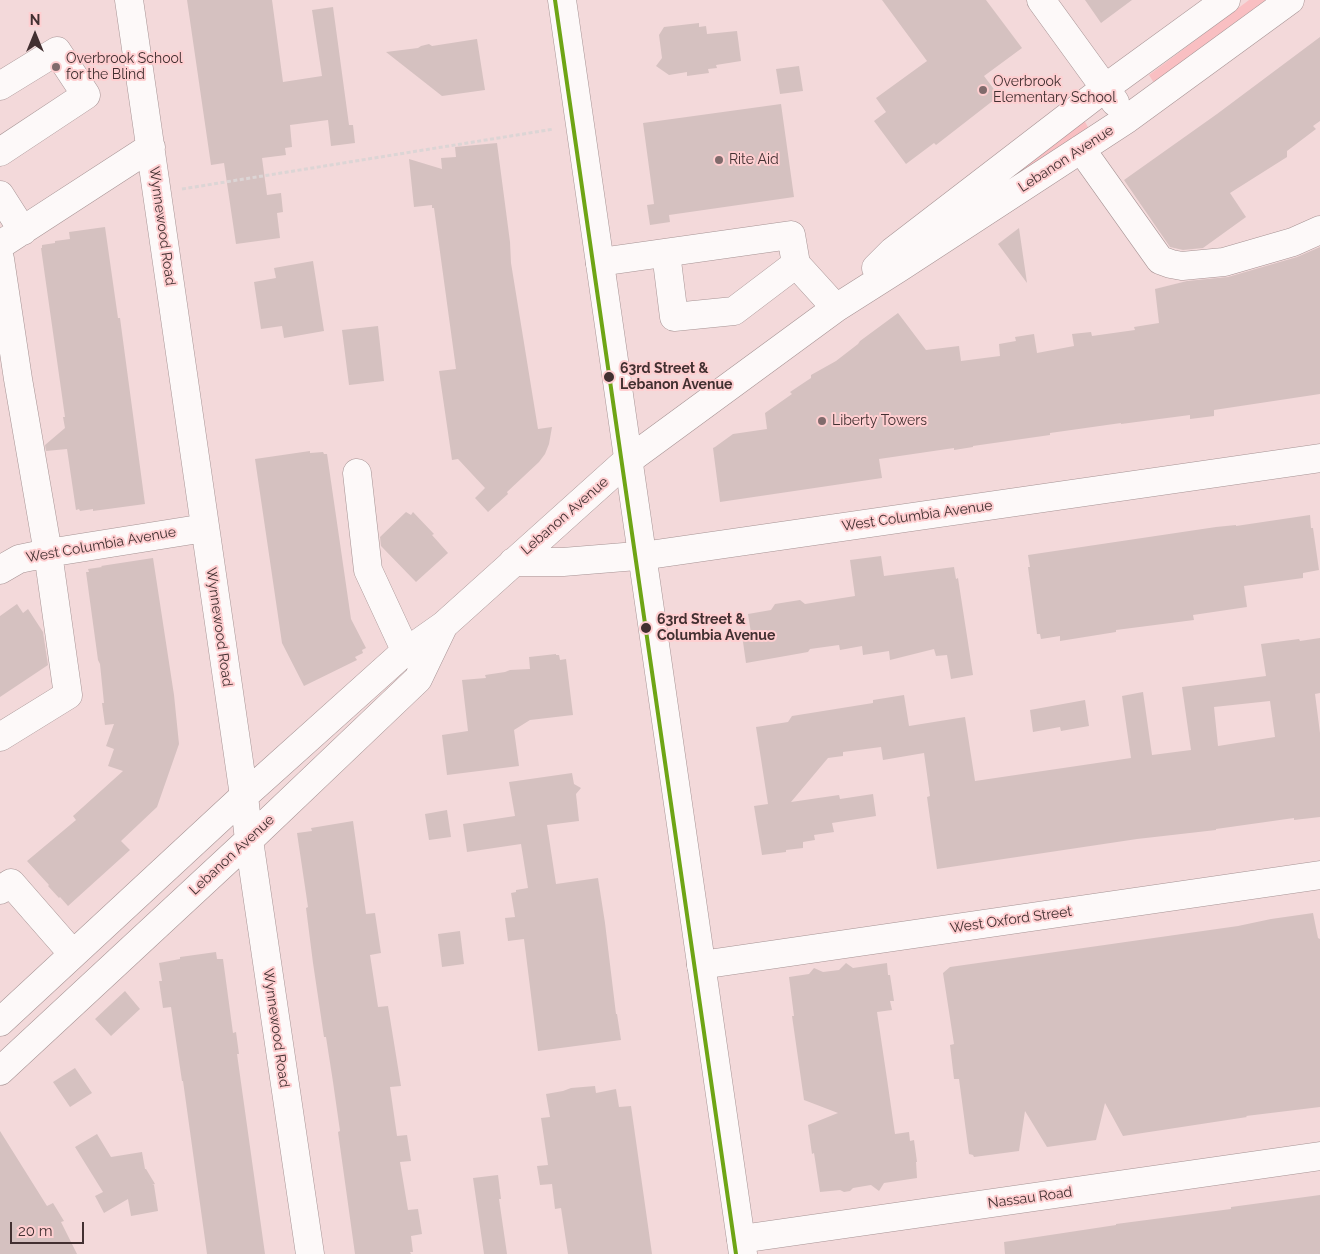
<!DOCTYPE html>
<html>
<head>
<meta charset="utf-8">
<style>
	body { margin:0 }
	#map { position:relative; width:1320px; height:1254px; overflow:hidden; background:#f3d9da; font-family:Raleway,sans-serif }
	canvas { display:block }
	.north { position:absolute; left:10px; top:10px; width:50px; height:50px; -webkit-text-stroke:4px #feced0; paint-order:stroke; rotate:0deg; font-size:14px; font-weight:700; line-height:20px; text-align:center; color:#423031 }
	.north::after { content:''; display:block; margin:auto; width:18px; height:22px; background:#423031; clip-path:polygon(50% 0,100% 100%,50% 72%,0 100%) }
	.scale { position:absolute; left:10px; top:1222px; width:74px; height:22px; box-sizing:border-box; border:2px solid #423031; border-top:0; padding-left:6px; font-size:15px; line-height:18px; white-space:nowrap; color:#423031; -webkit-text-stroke:4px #feced0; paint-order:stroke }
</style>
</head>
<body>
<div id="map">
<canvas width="1320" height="1254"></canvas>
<div class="north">N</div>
<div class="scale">20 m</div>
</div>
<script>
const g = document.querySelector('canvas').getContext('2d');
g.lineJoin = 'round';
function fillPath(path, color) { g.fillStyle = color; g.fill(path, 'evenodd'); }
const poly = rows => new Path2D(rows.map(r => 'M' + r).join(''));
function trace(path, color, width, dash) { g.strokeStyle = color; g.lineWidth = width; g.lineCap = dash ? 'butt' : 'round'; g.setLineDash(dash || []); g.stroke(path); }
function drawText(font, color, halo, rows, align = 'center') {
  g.font = font + ' Raleway,sans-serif'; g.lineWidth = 4; g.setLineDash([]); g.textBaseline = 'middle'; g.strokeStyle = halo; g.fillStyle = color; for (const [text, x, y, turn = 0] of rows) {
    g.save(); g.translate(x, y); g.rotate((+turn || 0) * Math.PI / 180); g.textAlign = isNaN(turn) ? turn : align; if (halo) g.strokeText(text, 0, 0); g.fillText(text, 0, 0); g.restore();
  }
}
fillPath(poly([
	[1249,0,1266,0,1154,83,1149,75],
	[1084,120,1089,129,897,265]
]), '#f9bfc2');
fillPath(poly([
	[187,0,272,0,283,82,322,76,312,10,333,7,349,125,353,125,355,143,331,146,328,120,290,125,292,147,285,148,286,155,262,158,267,195,281,193,283,212,277,213,280,238,236,244,224,163,211,165],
	[882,0,986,0,1022,48,984,76,999,96,936,145,934,143,906,164,874,121,886,112,876,98,927,61],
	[1085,0,1132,0,1101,23],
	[699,23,699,27,706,26,707,34,737,31,741,61,716,65,717,68,708,69,709,73,687,76,687,72,669,75,656,66,662,58,659,35,664,27],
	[1320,37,1320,121,1313,126,1316,129,1287,151,1287,157,1230,193,1246,217,1203,248,1183,250,1170,247,1124,180,1217,114],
	[477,39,485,90,442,96,386,52,418,48,421,46,429,44,432,46],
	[799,66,803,91,780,94,776,69],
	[781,104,794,197,669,215,670,222,650,225,647,205,654,204,643,123],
	[497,143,510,242,511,263,538,429,552,427,549,444,545,454,539,462,507,492,508,494,488,512,475,498,485,488,458,459,452,460,439,371,456,369,434,208,432,208,432,205,414,207,409,159,442,169,441,158,456,157,455,147],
	[105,227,118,318,120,318,122,333,145,504,93,511,93,509,80,511,79,509,76,510,67,449,46,451,45,445,65,428,63,417,65,417,41,248,42,248,42,245,55,243,55,241,70,239,69,232],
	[1019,228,1027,283,998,244],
	[1320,247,1320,394,1214,410,1214,416,1190,419,1190,415,1121,424,1121,423,1050,433,1050,435,973,446,973,447,954,450,954,448,879,459,882,478,720,502,713,448,715,447,733,434,767,429,765,413,792,394,790,392,811,378,811,375,836,361,858,344,860,341,898,313,926,350,959,346,961,361,1000,356,999,344,1016,341,1015,337,1034,334,1037,353,1074,346,1072,334,1091,332,1092,336,1135,330,1134,327,1159,323,1155,289,1187,281,1228,277,1297,257],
	[313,261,324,331,284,338,282,326,261,329,254,282,276,278,274,268],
	[378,326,384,381,349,385,342,330],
	[310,451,310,453,323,452,324,454,327,454,351,619,366,648,362,650,363,653,355,657,357,660,304,686,282,643,255,459],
	[406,512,411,515,413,512,434,534,432,535,448,553,416,582,381,546,380,537],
	[1310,515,1311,528,1313,528,1319,570,1303,573,1303,578,1244,586,1247,607,1193,615,1194,620,1116,630,1116,632,1060,641,1060,636,1041,639,1040,634,1037,634,1028,567,1030,567,1028,555,1216,527,1236,525,1236,526],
	[881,556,884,576,954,567,956,579,958,578,973,675,951,679,947,655,936,656,934,649,890,660,889,651,863,655,862,646,840,650,839,645,810,649,808,652,746,663,742,635,751,633,748,614,771,610,775,604,800,600,805,604,855,596,850,560],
	[153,558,174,695,179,744,157,807,121,841,130,850,68,906,60,897,59,898,48,886,49,885,27,861,76,820,73,816,123,771,108,766,114,749,106,746,114,724,105,725,102,703,104,703,100,664,98,660,86,572,89,572,88,569,102,567,101,566],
	[17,604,23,613,28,609,43,632,48,665,0,697,0,616],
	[1320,638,1320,693,1315,694,1320,733,1320,817,1294,820,1294,818,1216,829,1216,830,1137,839,937,869,927,797,930,796,924,753,883,760,881,747,843,752,843,756,828,758,791,802,839,795,840,799,873,794,876,816,832,823,834,832,814,835,815,840,803,842,803,848,786,850,786,852,762,855,754,806,768,804,756,727,788,722,792,716,873,703,873,700,904,695,909,726,965,717,975,781,1131,758,1122,696,1143,692,1152,755,1191,750,1182,687,1266,676,1261,644,1299,639,1300,641],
	[1270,701,1275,737,1218,746,1214,707],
	[556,654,556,655,559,655,560,660,566,659,573,715,530,720,514,730,519,766,447,775,442,735,468,731,462,680,486,678,485,675,505,672,510,670,530,669,529,657],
	[1085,700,1089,726,1061,731,1060,727,1033,732,1030,710],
	[572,773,574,784,581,788,576,794,579,821,547,825,556,884,598,878,605,923,616,1014,617,1014,621,1040,538,1051,524,939,508,941,505,918,515,917,511,893,516,892,516,890,528,888,521,844,467,852,463,824,515,816,509,782],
	[447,810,451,837,429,840,425,814],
	[353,821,366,914,375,913,381,953,370,955,378,1007,388,1006,401,1086,390,1087,397,1136,407,1135,411,1161,400,1162,408,1210,418,1209,422,1234,411,1236,413,1252,410,1252,411,1254,355,1254,338,1132,340,1131,333,1082,326,1037,324,1037,313,963,306,908,308,907,297,833,312,831,311,828],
	[1313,913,1318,938,1320,939,1320,1107,1246,1116,1247,1117,1123,1136,1105,1103,1096,1140,1047,1147,1025,1111,1019,1151,974,1157,973,1155,969,1154,959,1079,954,1079,950,1045,954,1044,943,973,950,967,1238,926,1271,919],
	[460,931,464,964,442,967,438,934],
	[216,952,217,959,223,959,233,1033,236,1032,239,1054,237,1054,265,1254,207,1254,183,1081,182,1081,171,1007,163,1008,159,981,162,981,159,963,180,959,180,957],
	[846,963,853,968,887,963,888,975,890,975,894,1001,890,1001,892,1010,877,1012,887,1079,895,1134,909,1132,910,1141,914,1140,917,1162,916,1162,917,1178,884,1183,879,1191,871,1185,853,1188,850,1191,844,1192,840,1190,820,1192,814,1153,812,1154,808,1125,838,1113,804,1100,792,1016,794,1016,789,977,809,974,814,968,823,972,839,970],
	[125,991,140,1009,111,1036,95,1019],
	[75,1068,92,1093,70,1107,53,1082],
	[595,1086,596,1093,616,1089,619,1107,631,1106,652,1254,568,1254,561,1208,555,1209,552,1184,540,1185,537,1166,548,1165,541,1118,550,1117,546,1094,563,1091,571,1088],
	[0,1131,47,1206,53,1203,64,1221,61,1222,77,1254,0,1254],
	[97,1134,111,1157,142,1152,145,1169,146,1169,155,1184,152,1185,154,1185,158,1211,131,1216,128,1199,104,1213,95,1196,103,1192,75,1147],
	[498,1175,501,1199,499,1199,507,1254,484,1254,473,1178],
	[1320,1195,1320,1254,1005,1254,1004,1242,1116,1225,1116,1224,1231,1209,1231,1207]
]), '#d5c1c0');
const minor = poly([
	[129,0,244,796,249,840,310,1254],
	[1041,0,1115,102],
	[0,86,57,51,86,95,0,152],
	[1081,149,1160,260,1171,264,1182,266,1224,262,1293,242,1320,230],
	[0,195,23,231],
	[0,245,151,147],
	[0,259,18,379,48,553,68,695,0,737],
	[600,263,607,261,791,235,796,264,734,311,674,317,666,253],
	[796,264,836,308],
	[876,268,893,251,1105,88,1226,0],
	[357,473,368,570,406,652],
	[513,562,563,562,649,555,1320,458],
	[0,570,19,559,48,553,205,528],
	[0,890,11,883,73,954],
	[701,965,1320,875],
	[0,1022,244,796,400,656,444,625,622,465,836,308,899,268,1127,119,1290,0],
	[0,1071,249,840,418,679,443,627],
	[741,1239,1320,1156]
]);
const major = poly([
	[562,0,743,1254]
]);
trace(minor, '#a69394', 29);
trace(major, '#a69394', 29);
trace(poly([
	[182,189,554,129]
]), '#dcd5d5', 3, [4, 2.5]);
trace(minor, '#fdf9f9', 28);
trace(major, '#fdf9f9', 28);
trace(poly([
	[555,0,736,1254]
]), '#6ea516', 4);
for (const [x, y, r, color] of [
	[56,67,5,"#806b6c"],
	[983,90,5,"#806b6c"],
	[719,160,5,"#806b6c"],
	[609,377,6,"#423031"],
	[822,421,5,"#806b6c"],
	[646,628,6,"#423031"]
]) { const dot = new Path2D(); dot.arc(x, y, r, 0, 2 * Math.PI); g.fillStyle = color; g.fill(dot); trace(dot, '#feced0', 2); }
drawText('14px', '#423031', '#feced0', [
	["Overbrook School",66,59],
	["for the Blind",66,75],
	["Overbrook",993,82],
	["Elementary School",993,98],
	["Rite Aid",729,160],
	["Liberty Towers",832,421]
], 'left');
drawText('14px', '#423031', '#feced0', [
	["Lebanon Avenue",1066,159,-33],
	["Wynnewood Road",162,226,82],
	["Lebanon Avenue",565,516,-41],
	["West Columbia Avenue",917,516,-8],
	["West Columbia Avenue",101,545,-10],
	["Wynnewood Road",219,627,82],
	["Lebanon Avenue",232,855,-43],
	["West Oxford Street",1011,920,-8],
	["Wynnewood Road",276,1028,82],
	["Nassau Road",1030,1198,-8]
]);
drawText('bold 14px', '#423031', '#feced0', [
	["63rd Street &",620,369],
	["Lebanon Avenue",620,385],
	["63rd Street &",657,620],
	["Columbia Avenue",657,636]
], 'left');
</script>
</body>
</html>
